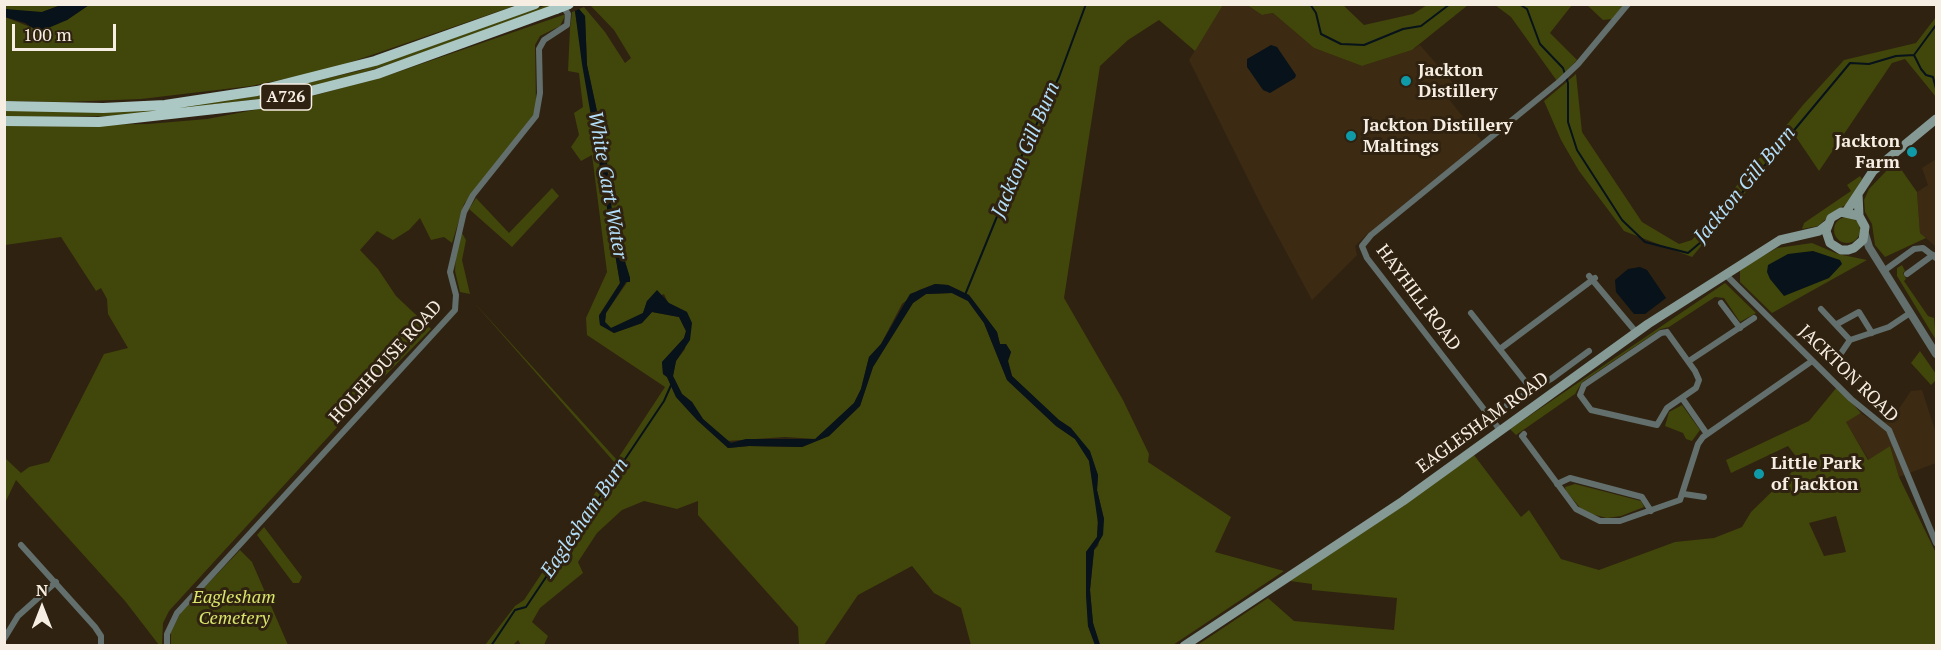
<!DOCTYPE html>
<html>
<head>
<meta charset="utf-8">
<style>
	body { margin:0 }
	#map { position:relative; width:1941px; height:650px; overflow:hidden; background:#2f2211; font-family:"PT Serif",serif }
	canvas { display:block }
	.frame { position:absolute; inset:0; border:6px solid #f7eee3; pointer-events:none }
	.north { position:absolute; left:12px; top:578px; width:60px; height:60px; -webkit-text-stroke:4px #2f2211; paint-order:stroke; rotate:0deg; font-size:16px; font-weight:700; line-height:24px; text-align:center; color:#f7eee3 }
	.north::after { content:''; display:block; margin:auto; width:21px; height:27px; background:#f7eee3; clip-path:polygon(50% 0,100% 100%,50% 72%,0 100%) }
	.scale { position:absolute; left:12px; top:24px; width:104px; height:27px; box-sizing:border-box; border:3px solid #f7eee3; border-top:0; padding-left:8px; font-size:18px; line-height:21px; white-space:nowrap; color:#f7eee3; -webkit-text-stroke:4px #2f2211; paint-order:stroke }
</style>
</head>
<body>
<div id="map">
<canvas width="1941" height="650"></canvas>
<div class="frame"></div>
<div class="north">N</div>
<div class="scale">100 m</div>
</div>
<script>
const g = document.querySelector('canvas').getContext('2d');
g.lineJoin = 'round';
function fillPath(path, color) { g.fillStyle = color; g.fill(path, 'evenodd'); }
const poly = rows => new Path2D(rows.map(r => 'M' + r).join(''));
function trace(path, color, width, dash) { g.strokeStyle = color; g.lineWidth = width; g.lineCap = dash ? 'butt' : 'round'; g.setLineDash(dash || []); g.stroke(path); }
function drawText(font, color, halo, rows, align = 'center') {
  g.font = font + ' "PT Serif",serif'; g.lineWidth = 6; g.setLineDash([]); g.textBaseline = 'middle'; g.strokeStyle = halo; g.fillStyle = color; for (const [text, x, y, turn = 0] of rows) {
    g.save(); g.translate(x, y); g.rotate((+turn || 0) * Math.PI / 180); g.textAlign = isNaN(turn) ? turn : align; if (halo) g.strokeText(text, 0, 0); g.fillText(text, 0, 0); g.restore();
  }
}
fillPath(poly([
	[1223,5,1247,5,1262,15,1273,13,1314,48,1362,66,1412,50,1420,45,1455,85,1444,93,1482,141,1365,236,1355,246,1357,255,1312,300,1263,209,1189,60],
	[1936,159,1936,247,1920,233,1917,192,1928,185,1922,168],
	[1922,390,1936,433,1936,463,1899,477,1890,446,1869,460,1845,421,1861,413,1880,426,1896,413,1911,391]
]), '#3c2a13');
fillPath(poly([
	[5,5,61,5,42,12,21,12,5,9],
	[89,5,517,5,328,70,251,86,141,99,64,102,5,101,5,17,30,27,67,20],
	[547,5,552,7,384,66,326,84,258,99,120,116,5,117,4,111,245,98,362,70],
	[590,5,1223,5,1195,51,1159,20,1128,40,1100,66,1064,298,1123,400,1149,454,1148,462,1231,517,1215,552,1284,571,1173,645,1100,645,1093,623,1090,590,1094,550,1098,546,1104,519,1097,490,1098,475,1071,428,1059,420,1012,376,1008,361,1011,352,1006,344,1000,344,997,332,982,312,969,295,948,285,935,284,919,290,902,304,881,344,869,357,861,389,854,403,816,439,785,437,727,441,703,419,692,402,682,394,673,376,676,361,685,349,687,312,668,303,664,294,647,301,643,313,625,323,611,328,605,322,606,313,630,278,613,222,606,153,587,65,585,16,579,9,584,7,605,32,625,63,631,58,614,30],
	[1247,5,1343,5,1364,25,1413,14,1427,5,1468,5,1412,50,1362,66,1314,48,1273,13,1262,15],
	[1495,5,1572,5,1550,33,1577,60,1557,81,1511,17],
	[1587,5,1624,5,1612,19,1603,20],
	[575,11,620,283,599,315,600,325,614,333,642,323,652,312,679,317,686,331,684,338,662,362,663,374,667,377,676,397,697,420,728,448,749,446,802,447,829,436,860,406,873,367,913,303,926,294,952,293,968,301,984,323,1007,380,1056,426,1075,439,1089,460,1098,514,1097,537,1086,552,1088,626,1095,645,971,645,961,608,934,593,912,566,858,595,824,645,799,645,798,627,698,515,698,501,677,509,644,501,622,510,597,533,578,562,583,573,540,608,532,622,548,636,544,645,521,645,518,640,513,645,485,645,515,606,524,600,615,463,471,299,617,460,665,387,587,335,586,318,607,272,592,155,581,161,571,147,579,135,574,113,583,107,579,73,568,71,570,28,572,12],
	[566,14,560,26,540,36,535,45,536,106,534,114,464,204,452,243,444,237,431,240,420,218,409,230,393,240,377,231,360,250,378,269,396,296,431,329,372,389,169,611,163,623,162,645,159,645,125,601,16,480,5,503,5,458,21,473,29,467,49,462,104,354,128,348,108,314,107,299,101,288,96,291,61,237,5,245,5,126,148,124,207,119,280,105,392,74],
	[1936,17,1936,97,1905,59,1892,63,1819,171,1794,134,1692,257,1624,231,1579,171,1561,140,1544,101,1576,74,1582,132,1642,222,1679,244,1692,240,1803,105,1844,60,1916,43],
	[1898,165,1917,192,1920,233,1926,238,1885,257,1875,245,1872,224,1865,212,1864,200,1869,189,1891,166],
	[1860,176,1862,179,1846,205,1836,210,1818,226,1802,229,1804,223,1851,191,1847,185],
	[552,188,559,196,512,247,469,209,476,198,509,233],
	'1834 230a13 13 0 1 1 26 0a13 13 0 1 1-26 0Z',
	[462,233,466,240,462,260,470,294,460,292,455,271,456,253],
	[1812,243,1838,254,1867,260,1772,313,1740,282,1740,269,1777,248],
	[1902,265,1905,271,1903,273,1906,279,1904,281,1928,316,1934,318,1936,340,1897,276,1897,268],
	[1725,283,1756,313,1740,322,1724,298,1715,297,1669,327,1661,329,1582,382,1575,394,1516,435,1510,429],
	[1920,351,1936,374,1936,380,1931,385,1911,363],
	[1837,387,1861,413,1846,422,1868,460,1890,446,1899,477,1936,553,1936,645,1196,646,1268,598,1294,621,1394,630,1397,598,1312,590,1312,584,1290,581,1474,455,1521,517,1529,510,1561,559,1599,570,1675,542,1714,538,1742,527,1751,512,1801,463,1788,446,1731,473,1726,460,1809,421],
	[1836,516,1846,552,1824,556,1809,523],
	[1682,405,1700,430,1692,441,1686,439,1683,433,1665,426,1669,412],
	[1575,484,1641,501,1644,507,1621,516,1607,518,1591,514,1582,510,1566,491,1565,487],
	[264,527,302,577,299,583,293,583,257,535],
	[240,550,252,562,288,645,171,646,171,632,181,612]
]), '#41460a');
fillPath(poly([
	[61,5,89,5,67,20,39,32,25,23,5,17,5,9,42,12],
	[579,9,585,16,587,65,606,153,613,222,630,278,630,282,626,282,606,313,605,322,611,328,643,313,647,301,657,290,669,303,687,312,692,323,690,340,676,361,673,376,682,394,692,402,703,419,731,443,746,439,815,439,854,403,861,389,869,357,881,344,910,294,935,284,948,285,969,295,997,332,1000,344,1006,344,1011,352,1008,361,1012,376,1059,420,1071,428,1090,451,1098,475,1097,490,1104,519,1103,535,1094,550,1090,590,1093,623,1100,645,1095,645,1088,626,1086,596,1086,552,1097,537,1098,523,1089,461,1075,439,1056,426,1007,380,984,323,968,301,952,293,926,294,913,303,873,367,860,406,829,436,802,447,749,446,728,448,697,420,676,397,667,377,663,374,662,362,684,338,686,331,679,317,652,312,642,323,614,333,600,325,599,316,620,283,582,64,575,11],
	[1271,45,1277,47,1296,75,1295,78,1270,93,1263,90,1247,67,1247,59],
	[1813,251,1840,260,1842,264,1829,278,1784,296,1770,279,1767,272,1768,265,1788,254],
	[1640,267,1647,270,1666,298,1645,314,1634,314,1616,292,1615,280,1628,269]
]), '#07121a');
trace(poly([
	[1310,4,1316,13,1321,34,1341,44,1364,45,1403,29,1421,26,1450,4],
	[1519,4,1527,9,1540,44,1563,68,1568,83,1568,122,1577,150,1622,220,1645,242,1688,253,1701,242,1850,63,1869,64,1896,56,1914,55],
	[1914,55,1921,69,1926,75,1933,77,1936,89],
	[1914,55,1936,25],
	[965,295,1022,155,1059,77,1086,4],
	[491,646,515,610,526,607,664,401,672,383]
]), '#07121a', 2);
trace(poly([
	[1885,270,1914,249,1923,248,1936,258],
	[1907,274,1933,255],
	[1589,276,1636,332],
	[1727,276,1851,399,1889,430,1936,543],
	[1721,303,1740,328],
	[1821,309,1850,340],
	[1471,313,1532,390],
	[1837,324,1859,312,1872,333],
	[1667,332,1695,371,1699,380,1696,388,1667,408,1657,425,1591,410,1580,395,1584,385,1661,333,1667,332],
	[1500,349,1595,278],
	[1689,361,1754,318],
	[1835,362,1850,340,1889,327,1910,313],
	[1682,398,1707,434],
	[1507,405,1551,379,1589,351],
	[1500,430,1367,258,1362,246,1371,235,1560,81,1578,64,1628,4],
	[1524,434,1522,436,1576,509,1600,521,1620,521,1680,500,1698,444,1703,437,1812,361],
	[1557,484,1570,478,1642,497,1651,511],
	[1684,494,1704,497],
	[21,545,95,627,101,636,101,646],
	[4,639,18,616,56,582],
	[167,646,167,634,177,613,455,310,456,295,450,272,464,212,473,195,536,116,540,93,539,49,544,40,567,25,568,14,562,5]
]), '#626f6c', 6);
trace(poly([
	[1865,234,1869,247,1936,354]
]), '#626f6c', 8);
trace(poly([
	[1858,194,1859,216,1865,227,1863,240,1854,248,1848,250,1841,250,1830,243,1826,231,1831,218,1841,212,1859,216],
	[1846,212,1873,171,1936,119],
	[1184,646,1403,501,1648,324,1780,240,1819,231,1828,224]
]), '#859995', 9);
trace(poly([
	[4,106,103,108,165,105,257,91,375,61,535,4],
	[4,121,99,122,260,104,377,74,556,9]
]), '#abc8c4', 10);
trace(poly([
	[556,9,569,4]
]), '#abc8c4', 10);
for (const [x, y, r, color] of [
	[1406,81,6,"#0f9aa8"],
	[1351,136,6,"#0f9aa8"],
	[1912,152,6,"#0f9aa8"],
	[1759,474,6,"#0f9aa8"]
]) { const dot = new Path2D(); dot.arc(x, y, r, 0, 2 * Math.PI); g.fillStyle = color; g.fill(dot); trace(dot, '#2f2211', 2); }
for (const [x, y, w] of [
	[286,97,51]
]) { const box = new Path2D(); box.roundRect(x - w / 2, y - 13, w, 26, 4.5); g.fillStyle = '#2f2211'; g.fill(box); trace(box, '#f7eee3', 1.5); }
drawText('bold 16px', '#f7eee3', null, [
	["A726",286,97]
]);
drawText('bold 18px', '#f7eee3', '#2f2211', [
	["Jackton",1418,71],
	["Distillery",1418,92],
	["Jackton Distillery",1363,126],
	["Maltings",1363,147],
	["Jackton",1900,142,"right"],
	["Farm",1900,163,"right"],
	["Little Park",1771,464],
	["of Jackton",1771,485]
], 'left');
drawText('18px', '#f7eee3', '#2f2211', [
	["HAYHILL ROAD",1418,298,53],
	["HOLEHOUSE ROAD",386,362,-48],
	["JACKTON ROAD",1848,374,44],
	["EAGLESHAM ROAD",1483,423,-36]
]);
drawText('italic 18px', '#d9e66c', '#2f2211', [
	["Eaglesham",234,598],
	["Cemetery",234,619]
]);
drawText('italic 20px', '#b3dffa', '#2f2211', [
	["Jackton Gill Burn",1026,150,-67],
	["White Cart Water",607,185,80],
	["Jackton Gill Burn",1745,185,-50],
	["Eaglesham Burn",585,518,-56]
]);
</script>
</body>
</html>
